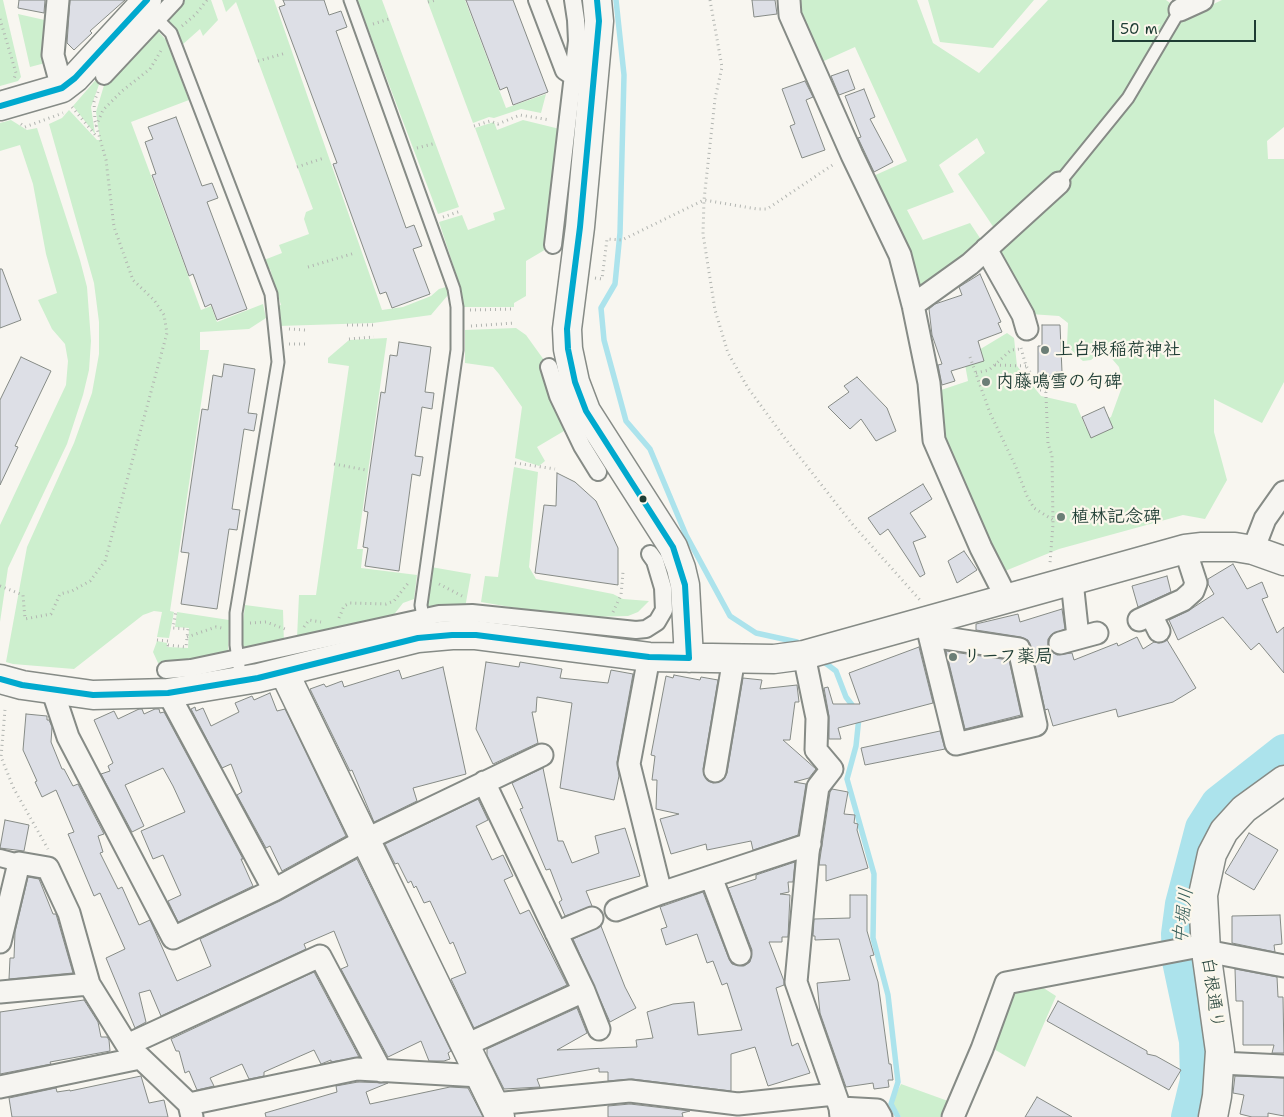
<!DOCTYPE html>
<html>
<head>
<meta charset="utf-8">
<style>
	body { margin:0 }
	#map { position:relative; width:1284px; height:1117px; overflow:hidden; background:#f8f6f0; font-family:"Shantell Sans",sans-serif }
	canvas { display:block }
	.scale { position:absolute; left:1112px; top:20px; width:144px; height:22px; box-sizing:border-box; border:2px solid #1f3d34; border-top:0; padding-left:6px; font-size:15px; line-height:18px; white-space:nowrap; color:#1f3d34; -webkit-text-stroke:4px #fbf7ec; paint-order:stroke }
</style>
</head>
<body>
<div id="map">
<canvas width="1284" height="1117"></canvas>
<div class="scale">50 m</div>
</div>
<script>
const g = document.querySelector('canvas').getContext('2d');
g.lineJoin = 'round';
function fillPath(path, color) { g.fillStyle = color; g.fill(path, 'evenodd'); }
const poly = rows => new Path2D(rows.map(r => 'M' + r).join(''));
function trace(path, color, width, dash) { g.strokeStyle = color; g.lineWidth = width; g.lineCap = dash ? 'butt' : 'round'; g.setLineDash(dash || []); g.stroke(path); }
function drawText(font, color, halo, rows, align = 'center') {
  g.font = font + ' "Shantell Sans","Klee One",sans-serif'; g.lineWidth = 4.5; g.setLineDash([]); g.textBaseline = 'middle'; g.strokeStyle = halo; g.fillStyle = color; for (const [text, x, y, turn = 0] of rows) {
    g.save(); g.translate(x, y); g.rotate((+turn || 0) * Math.PI / 180); g.textAlign = isNaN(turn) ? turn : align; if (halo) g.strokeText(text, 0, 0); g.fillText(text, 0, 0); g.restore();
  }
}
fillPath(poly([
	[0,0,3,0,21,77,18,81,0,86],
	[185,0,211,0,218,20,203,36,200,29,182,45,177,29,168,20],
	[222,0,274,0,382,310,403,307,431,296,439,289,446,287,448,295,431,315,373,323,279,326,278,306,281,305,270,269,267,269,264,260,282,253,279,245,309,234,304,219,306,212,313,209,236,2,226,12],
	[357,0,382,0,459,207,438,214],
	[427,0,465,0,506,108,546,94,541,113,521,109,494,118,489,117,473,123],
	[793,0,917,0,933,43,979,73,1048,0,1166,0,1188,16,1222,0,1284,0,1284,127,1267,141,1268,159,1284,159,1284,382,1262,423,1214,399,1214,432,1227,480,1205,519,1183,515,1059,549,1005,571,985,546,937,439,938,391,968,381,964,359,1007,333,1014,338,1017,366,1041,396,1076,404,1086,428,1111,417,1123,384,1119,367,1107,353,1098,354,1091,360,1083,361,1076,355,1067,345,1068,323,1059,316,1030,314,993,253,1004,243,958,174,985,153,977,138,939,165,954,192,907,210,923,240,970,223,984,244,912,290,871,177,907,161,855,47,815,65],
	[928,0,1034,0,993,48,940,42],
	[18,14,49,21,49,62,30,67],
	[157,30,166,40,189,100,131,122,201,310,211,306,217,322,263,304,266,318,249,329,200,332,200,350,209,350,170,611,174,612,169,638,157,637,162,612,154,611,143,615,74,669,13,664,6,662,27,547,74,443,92,393,99,354,99,322,94,283,49,124,62,118,69,110,97,140,100,140,96,112,105,82],
	[99,76,101,79,91,107,95,134,73,106],
	[11,120,27,130,37,128,80,260,87,287,91,341,89,370,83,395,67,444,8,568,0,622,0,525,66,385,68,361,65,344,52,329,38,300,57,293,46,254,33,184,20,145,0,151,0,123],
	[523,120,568,131,553,245,526,261,526,296,514,303,514,307,461,307,460,286,439,222,462,215,468,230,495,220,493,213,505,209,475,128,494,122,497,130],
	[516,328,526,335,549,367,571,441,564,431,537,447,545,461,539,466,515,458,522,407,499,374,493,367,465,363,465,330],
	[387,338,357,549,363,549,361,568,417,575,414,599,403,603,392,617,297,638,299,595,316,595,349,366,328,363,328,358,349,340],
	[514,467,538,472,529,567,536,579,613,594,623,599,649,601,638,612,628,616,594,617,524,612,516,608,481,602,485,576,498,577],
	[431,567,471,574,465,608,426,609],
	[245,605,283,610,284,645,243,652,241,639],
	[177,612,229,620,228,655,190,662,158,663,153,652,157,641,167,643,167,647,188,648,189,628,175,627],
	[1042,987,1056,996,1025,1067,992,1048,1012,993],
	[901,1084,948,1101,940,1117,901,1117,892,1102]
]), '#cdefce');
trace(poly([
	[616,0,624,75,620,233,615,284,601,308,604,340,626,421,650,449,686,535,730,616,756,633,797,642,802,646],
	[820,659,836,671,846,697,855,709],
	[859,717,856,746,847,779,874,874,873,938,888,995,898,1082,891,1104,898,1117]
]), '#ace3ec', 5.5);
trace(poly([
	[1188,1117,1197,1080,1196,1041,1179,961,1178,934,1182,904,1202,828,1218,803,1284,751]
]), '#ace3ec', 34);
const building = poly([
	[19,0,45,0,44,13,18,8,19,0],
	[70,0,125,0,90,31,92,33,74,50,67,43,70,0],
	[283,0,324,0,329,15,341,11,347,27,336,31,406,228,414,225,422,246,413,249,430,294,392,308,386,292,380,294,333,164,337,163,279,7,285,5,283,0],
	[466,0,513,0,548,92,513,105,507,87,500,90,466,0],
	[752,0,775,0,777,14,754,17,752,0],
	[848,70,855,89,839,95,831,76,848,70],
	[805,81,813,97,806,100,825,150,802,158,790,126,795,124,782,89,805,81],
	[864,89,875,117,870,119,893,162,874,172,858,138,861,137,845,96,864,89],
	[176,117,202,186,212,183,218,198,207,202,247,309,217,320,211,304,205,307,193,274,189,276,152,175,156,174,145,142,153,139,148,127,176,117],
	[0,269,2,269,21,320,0,328,0,269],
	[980,274,1001,322,998,323,1002,332,978,341,984,361,951,371,955,381,942,385,938,365,942,364,932,335,929,309,935,304,962,295,959,287,980,274],
	[1042,325,1060,325,1062,372,1056,372,1056,376,1038,377,1038,346,1042,346,1042,325],
	[399,342,431,347,425,392,434,393,432,409,422,407,415,456,423,457,420,476,412,474,399,571,365,566,368,548,363,547,368,512,364,511,381,392,385,393,390,355,397,356,399,342],
	[21,357,51,371,15,446,18,447,0,485,0,400,21,357],
	[224,364,255,369,248,413,257,414,254,431,244,429,232,509,240,510,237,530,229,529,217,609,181,604,189,553,181,552,202,409,208,410,213,375,222,377,224,364],
	[857,377,887,408,896,431,876,441,861,419,850,429,828,407,849,392,844,386,857,377],
	[1104,407,1113,428,1091,438,1082,417,1104,407],
	[557,473,575,482,596,501,618,548,618,585,535,573,544,505,556,506,557,473],
	[923,484,932,499,910,513,926,537,913,542,925,574,920,577,888,529,880,535,868,518,923,484],
	[964,551,977,570,957,583,948,561,964,551],
	[1233,564,1247,589,1262,582,1268,597,1262,599,1277,633,1284,627,1284,673,1259,643,1251,650,1223,617,1178,640,1169,620,1188,611,1214,594,1208,584,1208,579,1233,564],
	[1167,576,1171,592,1138,607,1132,586,1167,576],
	[1062,609,1065,629,1052,634,1048,639,1048,646,1052,652,1057,655,1072,653,1074,660,1117,643,1118,646,1137,637,1143,649,1154,642,1159,643,1167,640,1196,688,1173,702,1118,717,1116,709,1053,726,1048,709,1045,710,1031,646,1028,640,1021,637,976,630,976,624,1018,614,1020,622,1062,609],
	[919,647,933,703,838,728,841,739,829,739,829,716,824,688,828,687,833,704,860,704,849,673,919,647],
	[946,651,1009,660,1021,715,965,729,946,651],
	[486,662,519,667,520,662,562,669,560,678,608,683,611,670,633,674,617,762,619,776,614,800,560,788,572,703,537,697,536,712,532,712,538,743,493,764,476,729,486,662],
	[443,667,466,774,413,788,417,801,374,822,352,770,350,771,310,689,324,684,326,687,342,681,344,687,399,670,402,679,443,667],
	[674,675,700,680,701,677,718,680,703,769,707,780,713,783,724,779,727,773,743,678,762,680,760,689,797,685,799,702,795,702,790,740,783,740,816,769,809,778,794,782,806,784,798,835,753,850,751,841,707,850,706,844,671,854,660,819,679,814,656,809,657,780,652,780,655,756,651,755,666,676,673,678,674,675],
	[270,693,277,711,285,709,346,836,282,871,270,846,266,848,237,795,242,792,231,764,222,768,191,709,195,707,196,711,203,708,211,726,239,712,235,703,252,696,254,700,270,693],
	[139,709,142,709,144,714,155,709,159,709,160,713,164,712,243,859,241,859,253,886,178,922,168,901,181,895,163,855,153,859,141,831,185,812,173,786,163,768,125,785,144,826,132,832,101,774,110,771,108,766,113,763,94,720,114,711,118,719,139,709],
	[26,714,47,716,47,720,49,720,52,727,51,742,62,769,64,769,73,786,78,784,104,834,98,836,103,852,100,853,118,889,122,887,139,925,150,920,177,981,211,966,200,939,280,901,357,859,451,1051,448,1053,450,1059,444,1061,429,1061,421,1041,388,1057,341,969,348,966,334,931,304,944,306,949,161,1016,150,990,139,993,146,1022,135,1028,106,958,125,949,100,893,94,896,68,834,74,832,56,790,42,797,35,782,37,781,23,750,26,714],
	[940,731,945,749,865,765,861,748,940,731],
	[543,768,558,841,563,841,572,863,599,853,595,836,625,828,640,876,586,891,592,906,565,916,559,902,562,900,550,869,546,870,520,809,523,808,512,783,543,768],
	[832,789,848,792,844,814,855,815,854,823,858,824,857,830,868,868,826,881,826,865,819,865,830,792,832,789],
	[478,799,488,820,476,826,492,860,503,855,513,876,504,880,520,914,529,910,567,985,474,1028,451,979,466,973,453,942,450,944,430,901,424,903,416,886,414,888,411,881,408,883,398,863,395,864,385,844,478,799],
	[5,820,29,825,24,851,0,848,5,820],
	[1249,833,1278,850,1254,890,1225,873,1249,833],
	[795,862,793,882,788,882,789,892,780,894,790,895,788,937,782,937,782,942,769,942,784,981,784,985,776,988,792,1046,798,1043,810,1073,768,1086,755,1047,731,1054,731,1091,632,1079,608,1081,608,1072,599,1072,599,1068,537,1079,540,1087,504,1089,487,1055,487,1049,577,1008,587,1033,557,1050,637,1047,636,1040,653,1038,647,1012,673,1004,694,1002,698,1035,742,1030,727,983,722,985,713,961,707,963,697,934,666,945,661,929,667,927,660,907,703,892,729,959,732,964,744,966,750,962,752,950,728,888,756,879,756,875,795,862],
	[28,877,39,879,53,914,56,914,73,973,9,979,10,958,14,958,15,932,28,877],
	[850,895,867,895,867,931,874,955,870,956,878,982,889,1064,891,1064,893,1080,888,1080,889,1087,874,1089,873,1083,846,1087,820,1013,817,983,850,980,839,939,815,940,815,936,813,936,814,919,850,918,850,895],
	[1280,915,1282,944,1274,945,1275,952,1232,943,1232,916,1280,915],
	[601,926,625,987,636,1008,610,1022,573,939,601,926],
	[1235,969,1277,977,1278,997,1283,997,1284,1053,1272,1053,1274,1045,1243,1045,1243,1001,1236,1001,1235,969],
	[314,972,359,1057,331,1062,331,1060,321,1064,314,1050,264,1072,264,1076,249,1079,242,1064,210,1078,214,1086,197,1090,189,1071,185,1073,179,1051,176,1051,171,1039,314,972],
	[84,1000,98,1022,101,1037,107,1037,109,1040,110,1051,50,1062,51,1064,0,1074,0,1012,84,1000],
	[1058,1001,1147,1051,1147,1054,1156,1056,1181,1070,1169,1090,1047,1021,1058,1001],
	[141,1076,149,1103,164,1100,168,1117,12,1117,9,1098,56,1088,57,1092,70,1090,70,1091,141,1076],
	[1235,1076,1284,1078,1284,1116,1268,1113,1268,1117,1252,1117,1240,1114,1244,1095,1233,1093,1235,1076],
	[358,1082,388,1083,366,1092,370,1104,450,1087,468,1088,483,1117,266,1117,265,1113,337,1092,336,1086,358,1082],
	[1037,1097,1072,1117,1025,1117,1037,1097],
	[630,1104,690,1111,682,1113,683,1117,608,1117,608,1106,630,1104]
]);
fillPath(building, '#dddfe6');
trace(building, '#868b86', 1);
const service = poly([
	[350,0,454,289,457,307,457,350,421,605,424,624],
	[153,15,171,33,271,294,278,362,236,613,236,645,241,681],
	[1059,183,1128,98,1180,10]
]);
const pedestrian = poly([
	[537,0,564,71,573,77],
	[104,76,175,0],
	[553,245,577,41,576,20,573,0],
	[549,367,558,396,582,446,598,472],
	[166,670,191,668,238,658,439,614,472,613,636,630,646,629,657,622,664,610,663,588,655,561,650,554],
	[0,858,19,863]
]);
const minor = poly([
	[58,0,53,55,62,88],
	[789,0,790,15,852,155,900,255,913,305,929,383,934,440,981,548,1007,599],
	[1180,10,1202,0],
	[986,249,1023,315,1027,329],
	[913,305,970,264,1059,183],
	[1253,550,1265,519,1284,492],
	[1072,581,1078,637],
	[1151,615,1159,631],
	[1139,620,1183,600,1193,591,1196,583,1185,549],
	[926,622,956,744,1036,725,1019,649,931,636],
	[1060,643,1097,633],
	[804,655,817,718,816,750,832,769,818,787,808,853,796,982,840,1108,841,1117],
	[649,657,629,764,661,893],
	[52,689,68,737,173,938,274,890,367,839,542,755],
	[168,693,274,890],
	[715,771,734,658],
	[484,782,584,991,599,1029],
	[711,877,740,954],
	[616,910,661,893,810,844],
	[556,933,592,918],
	[0,942,19,863,48,868,69,913,89,984,127,1045,189,1104,192,1117],
	[1206,951,1284,966],
	[0,992,89,984],
	[127,1045,320,956,381,1071],
	[466,1045,584,991],
	[1220,1063,1284,1066],
	[0,1087,140,1058],
	[189,1104,357,1069,480,1076],
	[494,1104,630,1091,738,1104,835,1094],
	[840,1108,877,1110,881,1117],
	[953,1117,982,1049,1006,983,1205,945]
]);
const tertiary = poly([
	[597,0,599,21,580,227,567,329,568,349,575,382,586,411,673,547,681,568,685,585,689,658],
	[0,106,62,88,75,78,147,0],
	[284,672,500,1117],
	[0,679,22,685,93,695,168,693,258,678,418,638,452,635,476,635,649,657,774,659,804,655,1185,549,1202,547,1235,547,1253,550,1284,561],
	[1213,1117,1217,1096,1220,1051,1206,951,1203,895,1212,854,1224,831,1244,809,1284,780]
]);
trace(service, '#868b86', 15);
trace(pedestrian, '#868b86', 20);
trace(minor, '#868b86', 25);
trace(tertiary, '#868b86', 31);
trace(poly([
	[710,0,722,67,715,99,704,200,703,234,715,310,728,353,748,388,784,437,853,525,920,600],
	[428,2,436,0],
	[0,19,16,73,14,79],
	[373,24,389,19],
	[182,26,196,14,207,0],
	[258,61,286,53],
	[72,107,97,137],
	[21,124,25,127,63,113],
	[96,126,103,110,122,91,150,69,162,49],
	[474,126,490,121,498,124,520,115,550,120],
	[417,148,436,143],
	[297,167,324,158],
	[443,217,461,211],
	[308,267,355,253],
	[595,278,602,279,607,239,622,240,704,200,757,209,767,209,834,164],
	[470,310,514,309],
	[347,325,374,325],
	[471,326,515,323],
	[289,329,306,330],
	[349,339,374,337],
	[289,344,306,344],
	[1021,348,1026,366,1032,375,1046,382],
	[970,357,990,413,1015,465,1027,496,1034,508,1053,520],
	[995,365,1026,366],
	[1045,372,1048,444,1052,455,1053,524,1050,563],
	[976,373,989,370,1011,350,1020,349],
	[1040,390,1046,390],
	[515,463,555,469],
	[334,464,366,470],
	[439,584,462,596],
	[0,586,23,595,25,619,51,614,60,594,72,591,90,581,105,561,167,333,164,315,154,300,133,280,114,227,106,160,95,121,94,102,98,92],
	[613,612,621,595,623,572],
	[339,618,344,606,350,603,386,604,394,601,409,582],
	[250,623,266,622,285,629],
	[304,627,309,620,321,622],
	[187,637,216,627,222,628],
	[157,640,168,641,168,645,186,647,188,629,173,628,176,611],
	[5,710,1,757,14,789,48,849]
]), '#b2b5b1', 3, [1, 4]);
trace(service, '#f6f5f1', 11);
trace(pedestrian, '#f6f5f1', 16);
trace(minor, '#f6f5f1', 21);
trace(tertiary, '#f6f5f1', 28);
trace(poly([
	[597,0,599,21,580,227,567,329,568,349,575,382,586,411,673,547,685,585,689,658],
	[0,106,62,88,75,78,147,0],
	[0,679,22,685,93,695,168,693,258,678,418,638,452,635,476,635,649,657,689,658]
]), '#00a9ce', 6);
for (const [x, y, r, color] of [
	[1045,350,5,"#6b7e76"],
	[986,382,5,"#6b7e76"],
	[643,499,4.5,"#1f3d34"],
	[1061,517,5,"#6b7e76"],
	[953,657,5,"#6b7e76"]
]) { const dot = new Path2D(); dot.arc(x, y, r, 0, 2 * Math.PI); g.fillStyle = color; g.fill(dot); trace(dot, '#fbf7ec', 2); }
drawText('bold 18px', '#1f3d34', '#fbf7ec', [
	["上白根稲荷神社",1055,350],
	["内藤鳴雪の句碑",996,382],
	["植林記念碑",1071,517],
	["リーフ薬局",963,657]
], 'left');
drawText('18px', '#1f3d34', '#fbf7ec', [
	["白根通り",1212,993,82]
]);
drawText('italic 19px', '#355d58', '#fbf7ec', [
	["中堀川",1184,916,-83]
]);
</script>
</body>
</html>
